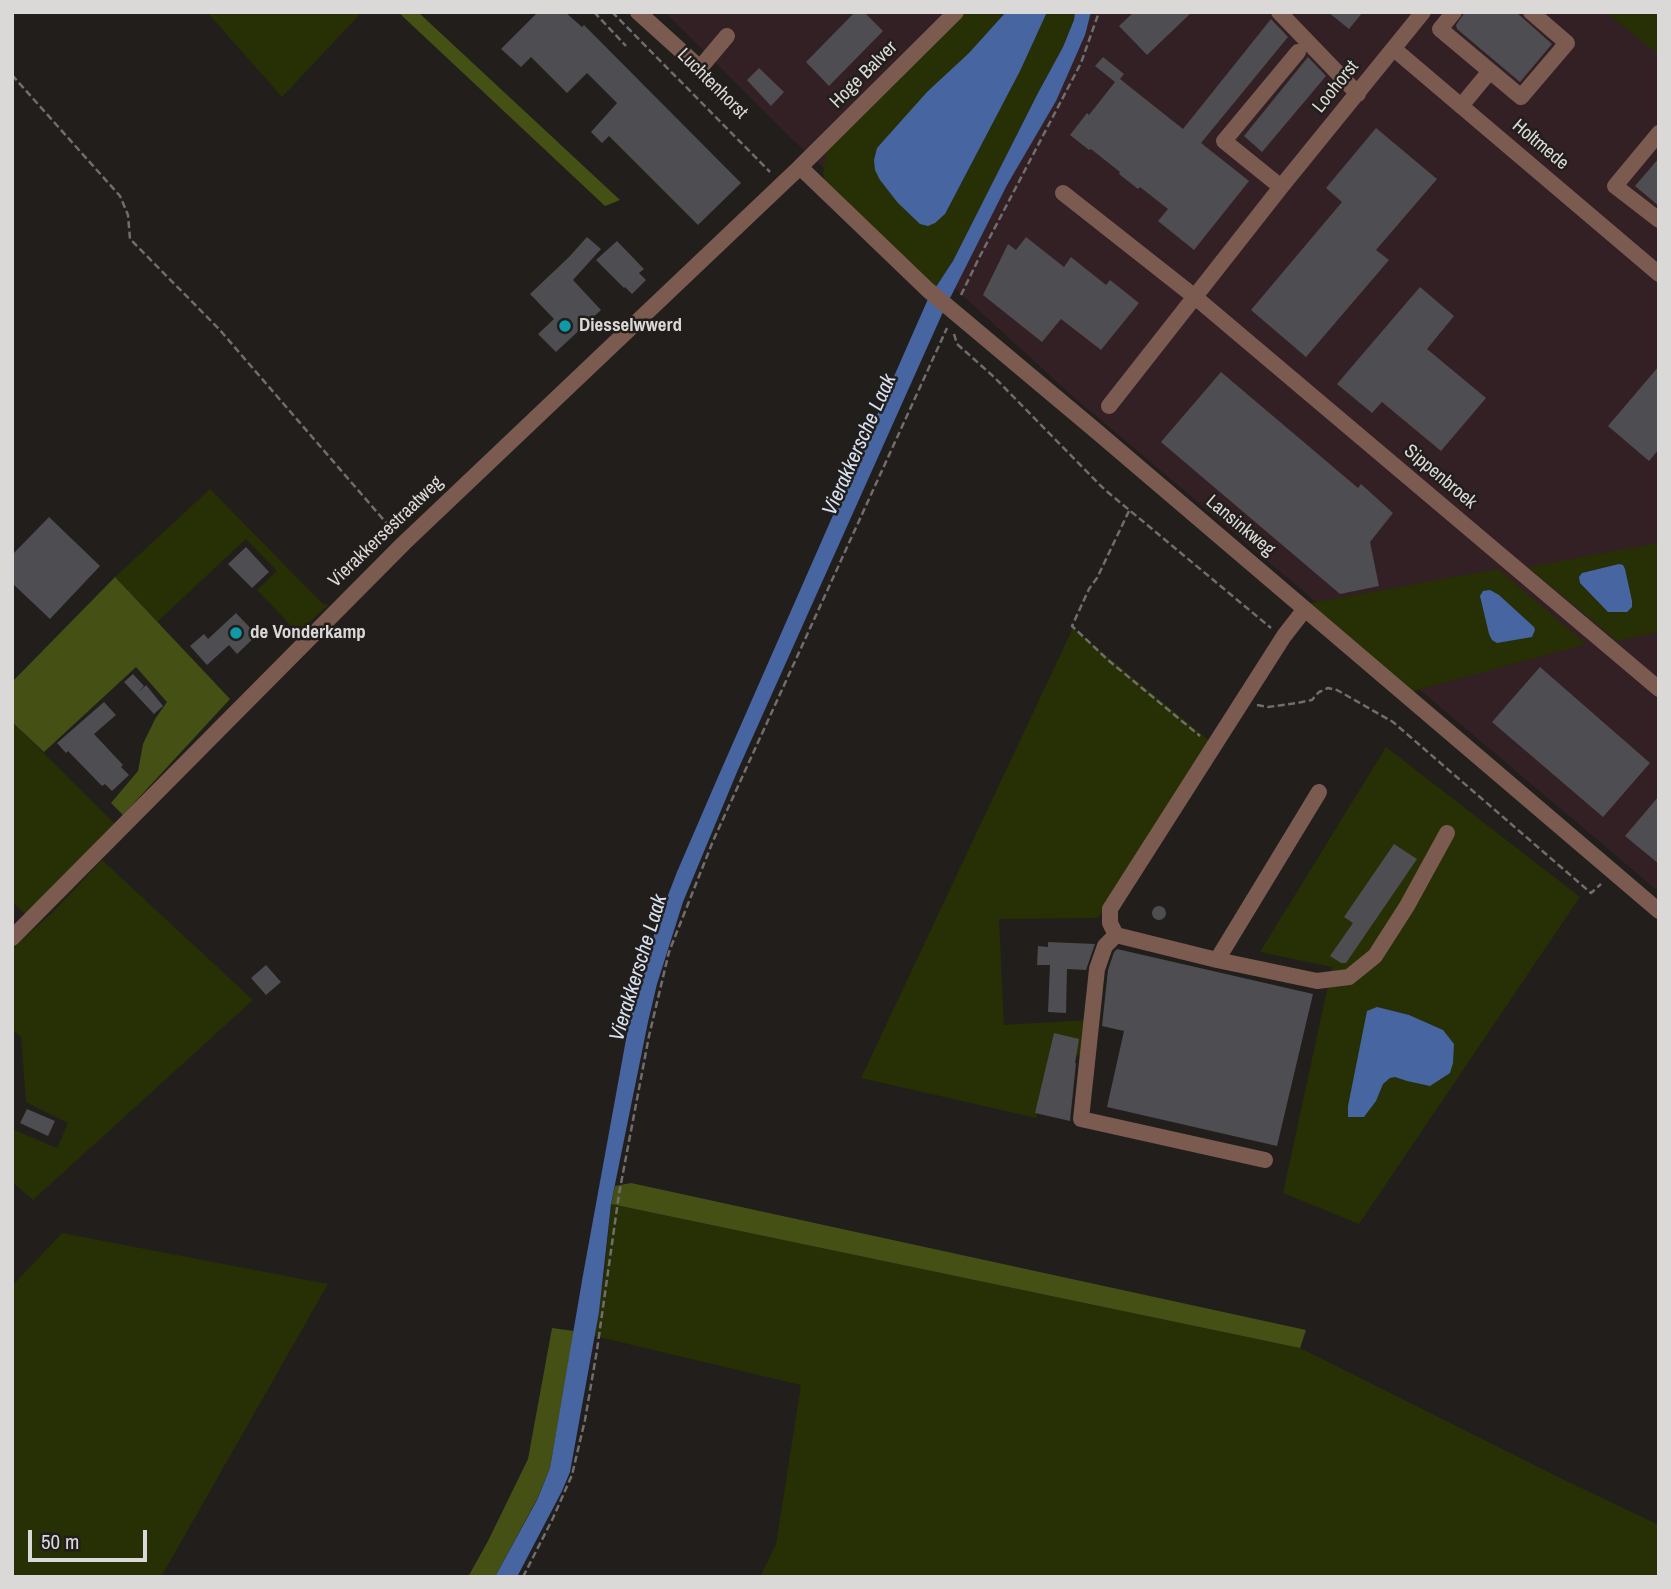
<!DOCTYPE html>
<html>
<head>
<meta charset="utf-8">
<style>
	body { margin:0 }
	#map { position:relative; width:1671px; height:1589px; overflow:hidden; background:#221e1c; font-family:"Archivo Narrow",sans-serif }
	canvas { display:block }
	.frame { position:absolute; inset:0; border:14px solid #dbd9d8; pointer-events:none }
	.scale { position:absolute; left:28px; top:1530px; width:119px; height:32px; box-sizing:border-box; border:4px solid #dbd9d8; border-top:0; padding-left:9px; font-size:21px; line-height:24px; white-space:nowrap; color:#dbd9d8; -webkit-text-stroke:5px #221e1c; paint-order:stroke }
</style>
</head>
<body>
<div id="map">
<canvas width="1671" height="1589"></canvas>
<div class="frame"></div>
<div class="scale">50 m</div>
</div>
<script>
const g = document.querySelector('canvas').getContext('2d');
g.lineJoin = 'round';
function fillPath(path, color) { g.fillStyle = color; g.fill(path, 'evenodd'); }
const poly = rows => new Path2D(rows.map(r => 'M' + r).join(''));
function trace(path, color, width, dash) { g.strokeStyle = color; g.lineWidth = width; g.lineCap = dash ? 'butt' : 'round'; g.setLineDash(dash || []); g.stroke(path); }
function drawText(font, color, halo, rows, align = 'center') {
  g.font = font + ' "Archivo Narrow",sans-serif'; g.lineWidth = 5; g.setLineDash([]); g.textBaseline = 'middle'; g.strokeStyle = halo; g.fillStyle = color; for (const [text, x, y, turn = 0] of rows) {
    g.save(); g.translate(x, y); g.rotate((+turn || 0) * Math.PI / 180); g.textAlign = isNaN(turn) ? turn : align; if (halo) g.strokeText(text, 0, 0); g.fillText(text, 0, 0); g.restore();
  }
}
fillPath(poly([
	[665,12,1659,12,1659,892,1070,394,792,139]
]), '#332024');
fillPath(poly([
	[207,12,362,12,282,97],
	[964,12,1006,12,969,53,935,223,945,214,1020,71,1047,12,1075,12,1074,20,1063,47,1038,93,953,261,928,299,825,181,823,173,827,150],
	[1606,12,1659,12,1659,55],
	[210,489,323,604,328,605,298,633,257,590,277,571,246,539,157,622,115,577],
	[1659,543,1659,632,1617,641,1528,567],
	[1498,569,1586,644,1410,692,1306,604],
	[1073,628,1211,742,1098,918,999,919,1004,1025,1087,1020,1082,1056,1051,1051,1036,1118,861,1078],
	[12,722,115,824,58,884,25,914,12,902],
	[1386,747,1580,897,1359,1224,1283,1193,1332,967,1260,952],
	[102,860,253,1000,33,1200,12,1182,12,1129,57,1148,68,1123,26,1102,21,1037,12,1029,12,949,53,912],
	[611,1204,1300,1348,1552,1474,1659,1525,1659,1577,760,1577,776,1544,801,1385,594,1336,604,1277],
	[62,1233,328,1284,161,1577,12,1577,12,1286]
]), '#272f05');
fillPath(poly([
	[398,12,418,12,620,200,605,206],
	[115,577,230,699,123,815,111,803,138,771,143,744,155,719,167,702,136,667,44,752,12,722,12,682],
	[631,1183,1306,1330,1300,1348,611,1204,615,1186],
	[552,1328,574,1331,550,1468,537,1499,495,1577,468,1577,488,1541,528,1459]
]), '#455015');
fillPath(poly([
	[1006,12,1047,12,1020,71,945,214,935,223,928,226,920,224,898,203,880,180,875,170,874,160,877,148,927,92,969,53],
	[1075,12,1091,12,1085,35,1056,101,1007,185,943,312,737,772,683,902,657,984,648,1022,611,1204,599,1312,570,1472,562,1491,517,1577,495,1577,537,1500,550,1468,583,1275,629,1023,658,921,677,872,718,777,928,299,953,261,1038,93,1063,47,1074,20],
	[1619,564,1623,565,1625,569,1632,601,1632,607,1627,612,1608,612,1580,583,1579,577,1582,573],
	[1490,590,1499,595,1534,627,1535,630,1532,637,1497,643,1492,640,1489,634,1480,596,1483,591],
	[1377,1007,1409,1015,1443,1030,1454,1044,1453,1063,1450,1073,1430,1086,1407,1081,1395,1077,1390,1078,1383,1084,1376,1101,1364,1117,1348,1117,1348,1106,1367,1011]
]), '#4665a1');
fillPath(poly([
	[538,12,565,12,582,27,584,25,741,183,698,225,609,136,602,143,591,132,617,103,587,73,567,93,531,57,521,67,501,49],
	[855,12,864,12,883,31,829,86,806,62],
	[1134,12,1192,12,1147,55,1119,26],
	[1328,12,1363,12,1349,29],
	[1465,12,1516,12,1552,44,1520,82,1457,29,1456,25],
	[1271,19,1288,37,1201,143,1249,181,1194,250,1158,221,1168,209,1140,187,1138,189,1119,174,1120,172,1091,149,1089,150,1070,135,1087,113,1089,115,1115,82,1095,66,1103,57,1124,74,1120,79,1183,129],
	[1308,57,1326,76,1262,152,1244,136],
	[759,68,784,92,771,106,747,80],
	[1376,128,1437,179,1376,250,1389,260,1306,357,1251,310,1342,202,1326,188],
	[1659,158,1659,206,1635,186],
	[587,237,601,249,573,280,601,310,556,352,538,334,554,319,530,294,569,257],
	[1026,237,1064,267,1071,257,1106,285,1110,280,1139,303,1101,350,1061,319,1042,342,983,295,1008,244,1016,250],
	[617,241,644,269,639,273,646,280,632,294,625,287,624,288,596,260],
	[1420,287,1454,316,1427,349,1486,398,1441,451,1382,402,1372,413,1337,384],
	[1659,366,1659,449,1649,461,1608,426],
	[1221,372,1358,488,1361,484,1393,513,1370,542,1379,586,1340,594,1161,442],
	[49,517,100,566,50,619,12,583,12,555],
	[246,547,269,572,252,588,228,564],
	[236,613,257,635,237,654,229,645,207,665,190,646,204,634,208,639],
	[1540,667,1650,763,1603,817,1492,722],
	[133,674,144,686,139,692,146,685,163,706,154,714,124,682],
	[104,702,116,715,94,734,123,765,121,767,129,775,112,791,105,784,102,786,68,751,66,753,57,743],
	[1659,796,1659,864,1625,836],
	[1394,844,1417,859,1346,963,1341,963,1330,956,1353,923,1344,917],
	'1152 913a7 7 0 1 1 14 0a7 7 0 1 1-14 0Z',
	[1048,942,1095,944,1086,970,1067,969,1066,1013,1048,1012,1050,965,1037,965,1038,946,1048,947],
	[1117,949,1313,994,1277,1146,1107,1107,1124,1031,1102,1026,1108,970,1114,952],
	[266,965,281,982,266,995,251,978],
	[1054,1033,1079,1039,1075,1063,1076,1063,1070,1121,1035,1113],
	[27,1109,55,1121,48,1136,20,1123]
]), '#4e4d51');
trace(poly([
	[594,12,626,46],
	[612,12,770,172],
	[12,75,120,196,128,215,130,239,219,329,395,533],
	[961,295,979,258,1081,63,1099,12],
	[954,334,957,344,994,377,1104,489,1271,628],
	[1129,511,1097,578,1089,589,1072,626,1108,660,1200,736],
	[1257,705,1268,707,1297,703,1312,700,1319,692,1328,688,1337,690,1393,722,1591,893,1601,884],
	[523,1577,553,1518,572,1475,585,1420,597,1350,619,1194,649,1036,669,952,713,841,947,328]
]), '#706d6c', 2.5, [7, 3.5]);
trace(poly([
	[638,12,700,68,727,36],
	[1279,12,1358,94],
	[1454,12,1440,29,1521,97,1567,43,1531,12],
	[1394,49,1659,274],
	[1461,106,1490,71],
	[1659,133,1615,186,1659,220],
	[800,167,928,290,1095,430,1659,911],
	[1281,187,1224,141,1298,52],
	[1063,193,1195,297,1659,689],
	[1109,406,1281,187,1423,12],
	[1305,609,1284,636,1110,909,1110,923,1116,935,1217,960,1317,981,1349,977,1375,956,1407,906,1447,833],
	[1116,935,1105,946,1097,969,1081,1119,1265,1160],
	[12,938,404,543,800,167,956,12],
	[1217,960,1319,792]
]), '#7b5b50', 16);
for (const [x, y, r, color] of [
	[565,326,7,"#0f9aa8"],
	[236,633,7,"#0f9aa8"]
]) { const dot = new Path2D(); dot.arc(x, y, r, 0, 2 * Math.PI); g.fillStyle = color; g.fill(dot); trace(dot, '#221e1c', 2.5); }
drawText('19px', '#dbd9d8', '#221e1c', [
	["Hoge Balver",864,75,-45],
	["Luchtenhorst",712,84,45],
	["Loohorst",1336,87,-51],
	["Holtmede",1540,145,40],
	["Sippenbroek",1440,477,40],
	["Lansinkweg",1240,526,40],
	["Vierakkersestraatweg",386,532,-44]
]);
drawText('bold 19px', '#dbd9d8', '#221e1c', [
	["Diesselwwerd",579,326],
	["de Vonderkamp",250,633]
], 'left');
drawText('italic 21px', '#d7e1f2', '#221e1c', [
	["Vierakkersche Laak",860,445,-66],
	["Vierakkersche Laak",639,968,-73]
]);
</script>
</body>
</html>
